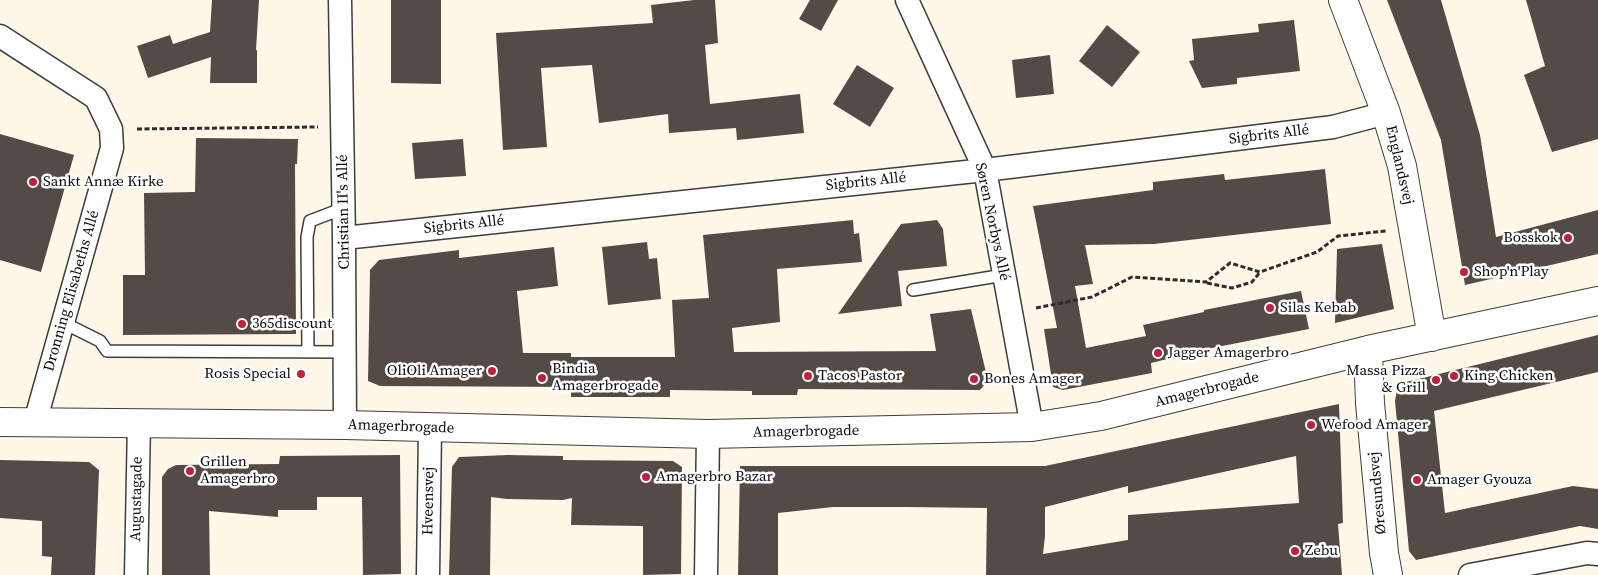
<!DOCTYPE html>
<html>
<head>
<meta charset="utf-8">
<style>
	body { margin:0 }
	canvas { display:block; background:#fff8e9 }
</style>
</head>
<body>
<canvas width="1598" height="575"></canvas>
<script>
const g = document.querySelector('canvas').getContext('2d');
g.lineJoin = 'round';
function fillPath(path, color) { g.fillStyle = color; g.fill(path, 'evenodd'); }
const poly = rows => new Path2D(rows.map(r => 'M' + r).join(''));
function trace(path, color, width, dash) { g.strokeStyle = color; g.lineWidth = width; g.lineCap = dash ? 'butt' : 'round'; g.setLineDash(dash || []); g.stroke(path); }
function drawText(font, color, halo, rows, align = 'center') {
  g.font = font + ' "Source Serif 4",serif'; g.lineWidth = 5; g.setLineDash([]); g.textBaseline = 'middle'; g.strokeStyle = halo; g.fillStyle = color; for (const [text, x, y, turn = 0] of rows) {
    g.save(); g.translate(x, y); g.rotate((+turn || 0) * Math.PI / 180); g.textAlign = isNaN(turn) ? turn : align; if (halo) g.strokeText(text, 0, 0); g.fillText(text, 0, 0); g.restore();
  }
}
fillPath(poly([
	[212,0,259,0,256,50,257,50,257,83,210,83,211,57,148,78,137,46,170,35,173,44,210,32],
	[391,0,441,0,441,84,391,83],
	[694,0,715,0,718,43,705,45,710,104,800,94,804,133,737,140,736,128,669,133,668,114,599,123,592,65,541,68,547,147,503,150,496,33,653,23,651,5],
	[810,0,838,0,821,31,799,19],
	[1387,0,1441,0,1480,135,1496,237,1598,210,1598,254,1465,285,1441,140],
	[1526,0,1598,0,1598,139,1552,152,1524,75,1545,66],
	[1294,20,1300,71,1237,78,1237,84,1202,88,1189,61,1194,60,1192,39,1259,32,1258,24],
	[1107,25,1140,52,1112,87,1079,61],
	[1050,55,1054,94,1016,98,1012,60],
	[857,65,894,88,870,127,833,104],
	[0,134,74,155,41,272,0,260],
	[196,138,298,139,297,164,295,164,296,334,123,335,123,275,145,275,144,193,195,192],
	[463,139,466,176,415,179,412,143],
	[1325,169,1331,224,1154,244,1085,245,1093,284,1075,286,1086,348,1146,336,1143,325,1204,312,1204,310,1301,291,1309,329,1212,348,1151,363,1152,373,1063,390,1053,387,1044,329,1057,328,1033,206,1153,190,1153,182,1224,174,1225,180],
	[853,220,854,234,859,233,862,262,777,269,780,322,732,328,734,352,936,351,930,314,971,309,988,381,980,390,798,389,797,395,752,395,752,391,670,390,670,397,571,397,571,387,380,386,368,381,370,270,379,260,459,250,459,258,554,247,558,286,517,291,523,353,571,353,571,357,675,357,672,300,709,298,703,235],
	[937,220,943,229,947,266,898,271,902,306,838,314,901,224],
	[647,242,649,259,657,258,661,299,608,305,602,247],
	[1382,244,1394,309,1335,323,1337,249],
	[1598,335,1598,372,1434,411,1445,513,1573,486,1598,489,1598,529,1580,526,1416,560,1409,551,1395,401,1398,384],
	[1339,404,1343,523,1338,524,1342,575,986,575,987,508,905,507,833,507,778,513,778,575,738,575,740,466,1045,466],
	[1296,456,1299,503,1128,515,1128,540,1043,554,1045,536,1045,507,1128,486,1128,493],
	[400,455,401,574,363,575,362,497,317,497,317,510,278,510,278,517,209,511,210,575,162,575,162,477,168,469,176,465,279,464,280,456],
	[508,455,563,456,563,460,673,461,682,467,681,574,643,575,643,526,571,525,572,498,563,500,507,499,491,497,490,575,449,575,452,467,459,457],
	[0,460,89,462,99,470,95,575,51,575,52,557,42,556,42,521,0,518]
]), '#544b47');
const service = poly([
	[913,290,1004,275],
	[64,323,100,341,107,351,345,352],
	[308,352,307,237,310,221,344,208]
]);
const minor = poly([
	[340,0,344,238,345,425],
	[907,0,985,170,1032,427],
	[0,36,96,98,111,129,112,148,35,422],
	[344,238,985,170,1333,127,1386,113],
	[136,575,139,422],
	[428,575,430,428],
	[706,575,708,434],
	[1470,575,1587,553,1598,554]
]);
const tertiary = poly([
	[1343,0,1386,113,1402,166,1432,337],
	[1368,350,1370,403,1384,553,1388,575],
	[0,422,345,425,708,434,1032,427,1101,416,1368,350,1598,301]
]);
trace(service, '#3e3e3e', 14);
trace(minor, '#3e3e3e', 25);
trace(tertiary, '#3e3e3e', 30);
trace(poly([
	[137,129,318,127],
	[1207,283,1232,288,1252,282,1260,272],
	[1036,308,1092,297,1132,277,1206,282,1230,263,1260,272,1317,252,1338,236,1386,231]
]), '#2d2d2d', 3, [5, 2.5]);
trace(service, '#fff', 11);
trace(minor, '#fff', 22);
trace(tertiary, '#fff', 28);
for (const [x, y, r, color] of [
	[33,182,5,"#bd213f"],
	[1568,238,5,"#bd213f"],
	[1464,272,5,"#bd213f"],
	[1270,308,5,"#bd213f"],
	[242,324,5,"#bd213f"],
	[1158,353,5,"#bd213f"],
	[492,371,5,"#bd213f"],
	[301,374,5,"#bd213f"],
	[808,376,5,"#bd213f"],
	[1454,376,5,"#bd213f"],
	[542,378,5,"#bd213f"],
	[974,379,5,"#bd213f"],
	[1436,380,5,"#bd213f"],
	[1311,425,5,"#bd213f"],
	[190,471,5,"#bd213f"],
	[646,477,5,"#bd213f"],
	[1417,480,5,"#bd213f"],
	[1295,551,5,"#bd213f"]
]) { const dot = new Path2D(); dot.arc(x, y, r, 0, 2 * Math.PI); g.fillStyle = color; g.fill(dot); trace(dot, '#fff', 2); }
drawText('15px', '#0b0b0b', '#fff', [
	["Sigbrits Allé",1269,135,-7],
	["Englandsvej",1399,165,77],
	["Sigbrits Allé",866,182,-6],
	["Christian II's Allé",344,212,-91],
	["Søren Norbys Allé",992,222,78],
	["Sigbrits Allé",464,225,-6],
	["Dronning Elisabeths Allé",72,291,-74],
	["Amagerbrogade",1207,390,-14],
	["Amagerbrogade",401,427,2],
	["Amagerbrogade",806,432,-1],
	["Øresundsvej",1378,493,-95],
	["Augustagade",137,499,-89],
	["Hveensvej",429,501,-89]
]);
drawText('15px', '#0b0b0b', '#fff', [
	["Sankt Annæ Kirke",43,182],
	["Bosskok",1558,238,"right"],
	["Shop'n'Play",1474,272],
	["Silas Kebab",1280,308],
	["365discount",252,324],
	["Jagger Amagerbro",1168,353],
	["Bindia",552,369],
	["Amagerbrogade",552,386],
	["OliOli Amager",482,371,"right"],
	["Massa Pizza",1426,371,"right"],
	["& Grill",1426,388,"right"],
	["Rosis Special",291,374,"right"],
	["Tacos Pastor",818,376],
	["King Chicken",1464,376],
	["Bones Amager",984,379],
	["Wefood Amager",1321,425],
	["Grillen",200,462],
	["Amagerbro",200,479],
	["Amagerbro Bazar",656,477],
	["Amager Gyouza",1427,480],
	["Zebu",1305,551]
], 'left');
</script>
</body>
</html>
